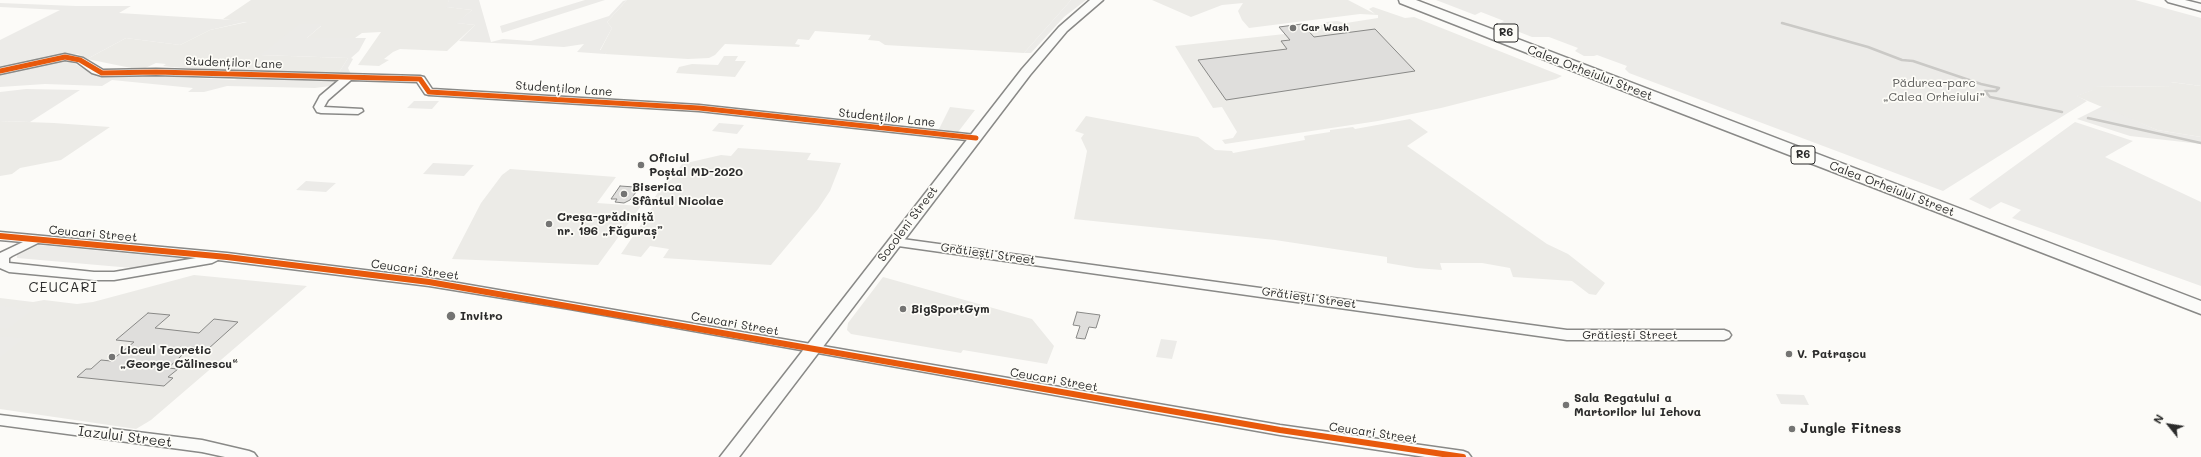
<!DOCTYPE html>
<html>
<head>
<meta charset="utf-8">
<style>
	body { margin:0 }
	#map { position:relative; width:2201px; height:457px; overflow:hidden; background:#fcfbf8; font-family:Mali,sans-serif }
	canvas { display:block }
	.north { position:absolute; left:2149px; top:405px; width:40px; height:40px; -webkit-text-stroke:3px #fdfcf7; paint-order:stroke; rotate:300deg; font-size:11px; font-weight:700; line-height:16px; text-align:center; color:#2b2b2b }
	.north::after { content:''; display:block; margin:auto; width:14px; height:18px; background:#2b2b2b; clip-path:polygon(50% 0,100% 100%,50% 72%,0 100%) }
</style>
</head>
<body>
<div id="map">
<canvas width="2201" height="457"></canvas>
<div class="north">N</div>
</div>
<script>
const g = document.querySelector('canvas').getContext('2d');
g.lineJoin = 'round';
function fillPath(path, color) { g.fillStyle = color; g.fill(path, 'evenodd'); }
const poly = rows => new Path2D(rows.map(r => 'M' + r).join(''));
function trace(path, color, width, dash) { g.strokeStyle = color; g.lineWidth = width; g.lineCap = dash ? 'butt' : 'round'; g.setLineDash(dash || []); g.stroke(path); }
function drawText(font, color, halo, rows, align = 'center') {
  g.font = font + ' Mali,sans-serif'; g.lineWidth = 3.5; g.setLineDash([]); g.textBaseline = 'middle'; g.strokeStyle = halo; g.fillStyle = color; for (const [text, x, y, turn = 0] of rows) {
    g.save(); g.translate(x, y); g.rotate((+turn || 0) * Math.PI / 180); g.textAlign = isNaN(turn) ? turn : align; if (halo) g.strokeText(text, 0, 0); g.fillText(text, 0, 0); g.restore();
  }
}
fillPath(poly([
	[251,0,449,0,447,7,472,10,457,23,475,25,447,51,400,49,393,52,384,59,389,60,379,66,358,65,381,32,362,33,355,38,307,38,321,26,313,24,308,24,261,55,348,58,338,74,273,75,171,67,163,66,166,64,156,63,141,70,87,59,126,38,180,45,210,30,247,22,223,19],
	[627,0,1071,0,1024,53,885,45,879,41,868,40,871,35,815,31,809,40,798,39,795,44,800,45,799,47,725,44,715,55,709,58,688,59,605,54,607,51,600,51,612,28,607,22],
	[1152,0,1348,0,1375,14,1369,9,1373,7,1405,18,1414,17,1562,76,1556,79,1441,108,1378,121,1225,144,1222,140,1233,138,1237,132,1222,107,1213,108,1175,46,1312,31,1310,27,1327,24,1326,22,1337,21,1346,23,1378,18,1378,15,1360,14,1249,28,1242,20,1238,11,1243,3,1222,5,1191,17],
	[724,56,738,56,735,61,746,61,735,77,676,73,679,67,692,64,718,65],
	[2170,82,2201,86,2201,137,2157,130,2076,96,2092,90,2093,87,2173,86],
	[950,107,975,110,958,132,939,129],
	[1086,116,1198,137,1215,150,1232,151,1233,153,1305,140,1304,136,1330,132,1330,130,1353,127,1355,129,1410,119,1428,132,1407,146,1547,244,1568,254,1605,283,1596,295,1589,294,1572,281,1513,277,1510,268,1482,263,1440,263,1442,270,1416,268,1387,263,1387,257,1275,240,1074,219,1087,151,1081,138,1084,134,1075,131],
	[0,121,54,123,110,127,61,160,20,168,12,174,0,176],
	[738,148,811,153,807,160,841,163,830,191,818,209,771,265,663,258,669,249,650,246,641,257,621,254,658,199,655,197,666,180,671,180,682,164,721,155,731,156],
	[510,169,616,177,597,203,641,206,598,265,452,259,481,203,502,175],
	[194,275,307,286,151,420,136,429,0,409,0,298,33,302,44,300,77,304,93,302],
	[883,277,1032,319,1054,346,1047,364,963,350,961,353,851,334,847,330,848,323]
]), '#ecebe7');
fillPath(poly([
	[449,0,479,0,491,42,503,39,531,41,609,16,623,1,627,0,607,22,612,28,600,50,608,51,605,54,577,52,584,44,564,47,459,41,475,25,456,23,472,10,446,7],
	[585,0,605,0,502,33,500,26],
	[1071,0,1086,0,1064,17,1031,53,1024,53],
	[1436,0,2135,0,2201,18,2201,86,2171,82,2174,86,2093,87,2093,90,2077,96,2087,101,1943,191,1629,73,1625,69,1627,66,1597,55,1594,56,1584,56,1575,51,1578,48,1549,37,1532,37,1499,24,1504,21,1481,12,1475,15],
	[0,3,76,6,131,6,119,13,249,21,210,30,180,45,126,38,87,59,78,54,52,56,0,68,0,40,60,10,0,7],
	[299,24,323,24,307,38,366,38,359,51,351,58,353,59,348,68,351,74,338,74,348,58,260,55],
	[61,59,70,61,93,74,169,74,176,77,234,80,245,77,317,79,343,77,338,85,315,88,227,86,204,92,188,92,193,88,112,80,102,86,45,84,0,87,0,73],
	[26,89,80,90,30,122,0,121,0,92],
	[414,101,439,101,432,109,407,108],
	[2103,106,2157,130,2201,137,2201,144,2130,136,2077,119],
	[2075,122,2133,141,2105,157,2201,202,2201,286,2012,218,2021,210,2001,202,1990,209,1969,199],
	[719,123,744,125,737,134,712,131],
	[433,163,474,165,464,176,423,174],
	[306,181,336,183,326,192,296,190],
	[30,245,38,245,188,259,132,268,17,258,17,253],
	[0,306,33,310,8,329,0,328],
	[0,336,25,338,0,358],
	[1161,339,1177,341,1172,359,1156,357],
	[1776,394,1804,395,1809,405,1781,404]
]), '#ecebe8');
trace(poly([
	[1782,23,1868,47,1902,60,1913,61,1981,84,1999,88,1996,91,1985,91,1990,97,2062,112],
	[2088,118,2201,143]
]), '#cac9c6', 2.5);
const building = poly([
	[1302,24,1314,37,1375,29,1415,71,1226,100,1198,60,1287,49,1281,41,1290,40,1279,27,1302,24],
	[620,186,635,187,639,188,630,200,624,203,615,202,617,199,611,199,620,186],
	[1077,312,1100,315,1096,328,1089,327,1085,339,1076,338,1080,326,1073,325,1077,312],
	[148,313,170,315,155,328,199,333,214,319,238,322,208,349,191,347,168,368,178,369,168,377,173,378,164,386,77,377,86,369,91,369,101,360,111,361,134,342,116,340,148,313]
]);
fillPath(building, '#dfdedc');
trace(building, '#898987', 1);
const minor = poly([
	[65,54,83,58,103,70,156,69,420,76,424,77,432,89,699,105,976,135,981,138,976,141,699,111,429,95,425,94,417,82,351,80,328,100,324,107,362,109,363,111,358,114,321,113,317,112,314,107,320,96,339,80,156,75,102,76,92,73,77,62,65,60,0,74,0,68,65,54],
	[0,232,227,253,429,278,1280,425,1463,451,1468,453,1471,457,1425,457,1280,435,570,309,429,286,218,260,212,263,114,280,94,280,9,272,0,268,0,253,23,242,0,240,0,232],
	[38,243,196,258,114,272,94,272,9,263,9,258,12,256,38,243],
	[895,238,1567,330,1724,330,1729,332,1731,335,1729,338,1724,340,1567,340,891,245,889,242,891,239,895,238],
	[0,415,202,440,249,451,254,453,257,457,225,457,202,452,0,425,0,415]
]);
const major = poly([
	[1090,0,1103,0,1067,31,1030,75,739,457,720,457,1022,69,1059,27,1090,0],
	[2166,0,2185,0,2201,4,2201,11,2168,2,2166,0]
]);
const highway = poly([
	[1399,0,1416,0,2201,301,2201,314,1652,102,1400,3,1399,0]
]);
trace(minor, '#898987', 3);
trace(major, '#898987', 3);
trace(highway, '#898987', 3);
fillPath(minor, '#fbfbf9');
fillPath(major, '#fbfbf9');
fillPath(highway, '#fbfbf9');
trace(poly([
	[0,71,65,57,80,60,102,73,156,72,420,79,429,92,699,108,976,138]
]), '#e8590c', 5);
trace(poly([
	[0,236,227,257,429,282,1280,430,1463,457]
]), '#e8590c', 6);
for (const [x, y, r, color] of [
	[1293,28,4,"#747473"],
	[641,165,4,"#747473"],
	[624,194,4,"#747473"],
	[549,224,4,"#747473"],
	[903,309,4,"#747473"],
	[451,316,5,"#747473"],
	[1789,354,4,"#747473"],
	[112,357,4,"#747473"],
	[1566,405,4,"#747473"],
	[1792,429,4,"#747473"]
]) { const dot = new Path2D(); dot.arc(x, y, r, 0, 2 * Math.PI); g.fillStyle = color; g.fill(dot); trace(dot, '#fdfcf7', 1.5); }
drawText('bold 10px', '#2b2b2b', '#fdfcf7', [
	["Car Wash",1301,28]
], 'left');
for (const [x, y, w] of [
	[1506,33,24],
	[1803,155,24]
]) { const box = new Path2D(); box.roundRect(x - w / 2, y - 9, w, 18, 3); g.fillStyle = '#fdfcf7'; g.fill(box); trace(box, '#2b2b2b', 1); }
drawText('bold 11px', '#2b2b2b', null, [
	["R6",1506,33],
	["R6",1803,155]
]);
drawText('12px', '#2b2b2b', '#fdfcf7', [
	["Studenților Lane",234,63,2],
	["Calea Orheiului Street",1590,73,21],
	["Studenților Lane",564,89,4],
	["Studenților Lane",887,118,6],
	["Calea Orheiului Street",1892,189,21],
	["Socoleni Street",908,224,-53],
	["Ceucari Street",93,234,5],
	["Grătiești Street",988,254,8],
	["Ceucari Street",415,270,8],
	["Grătiești Street",1309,298,8],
	["Ceucari Street",735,324,10],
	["Grătiești Street",1630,335],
	["Ceucari Street",1054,380,10],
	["Ceucari Street",1373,433,8]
]);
drawText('12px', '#585857', '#fdfcf7', [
	["Pădurea-parc",1934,83],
	["„Calea Orheiului”",1934,97]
]);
drawText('bold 12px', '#2b2b2b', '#fdfcf7', [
	["Oficiul",649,158],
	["Poștal MD-2020",649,172],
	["Biserica",632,187],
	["Sfântul Nicolae",632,201],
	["Creșa-grădiniță",557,217],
	["nr. 196 „Făguraș”",557,231],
	["BigSportGym",911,309],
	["Invitro",460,316],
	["Liceul Teoretic",120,350],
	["„George Călinescu“",120,364],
	["V. Patrașcu",1797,354],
	["Sala Regatului a",1574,398],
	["Martorilor lui Iehova",1574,412]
], 'left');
g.letterSpacing = '1px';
drawText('14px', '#2b2b2b', '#fdfcf7', [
	["CEUCARI",63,288]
]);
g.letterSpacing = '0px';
drawText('bold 14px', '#2b2b2b', '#fdfcf7', [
	["Jungle Fitness",1800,429]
], 'left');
drawText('14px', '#2b2b2b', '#fdfcf7', [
	["Iazului Street",125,437,7]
]);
</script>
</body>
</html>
